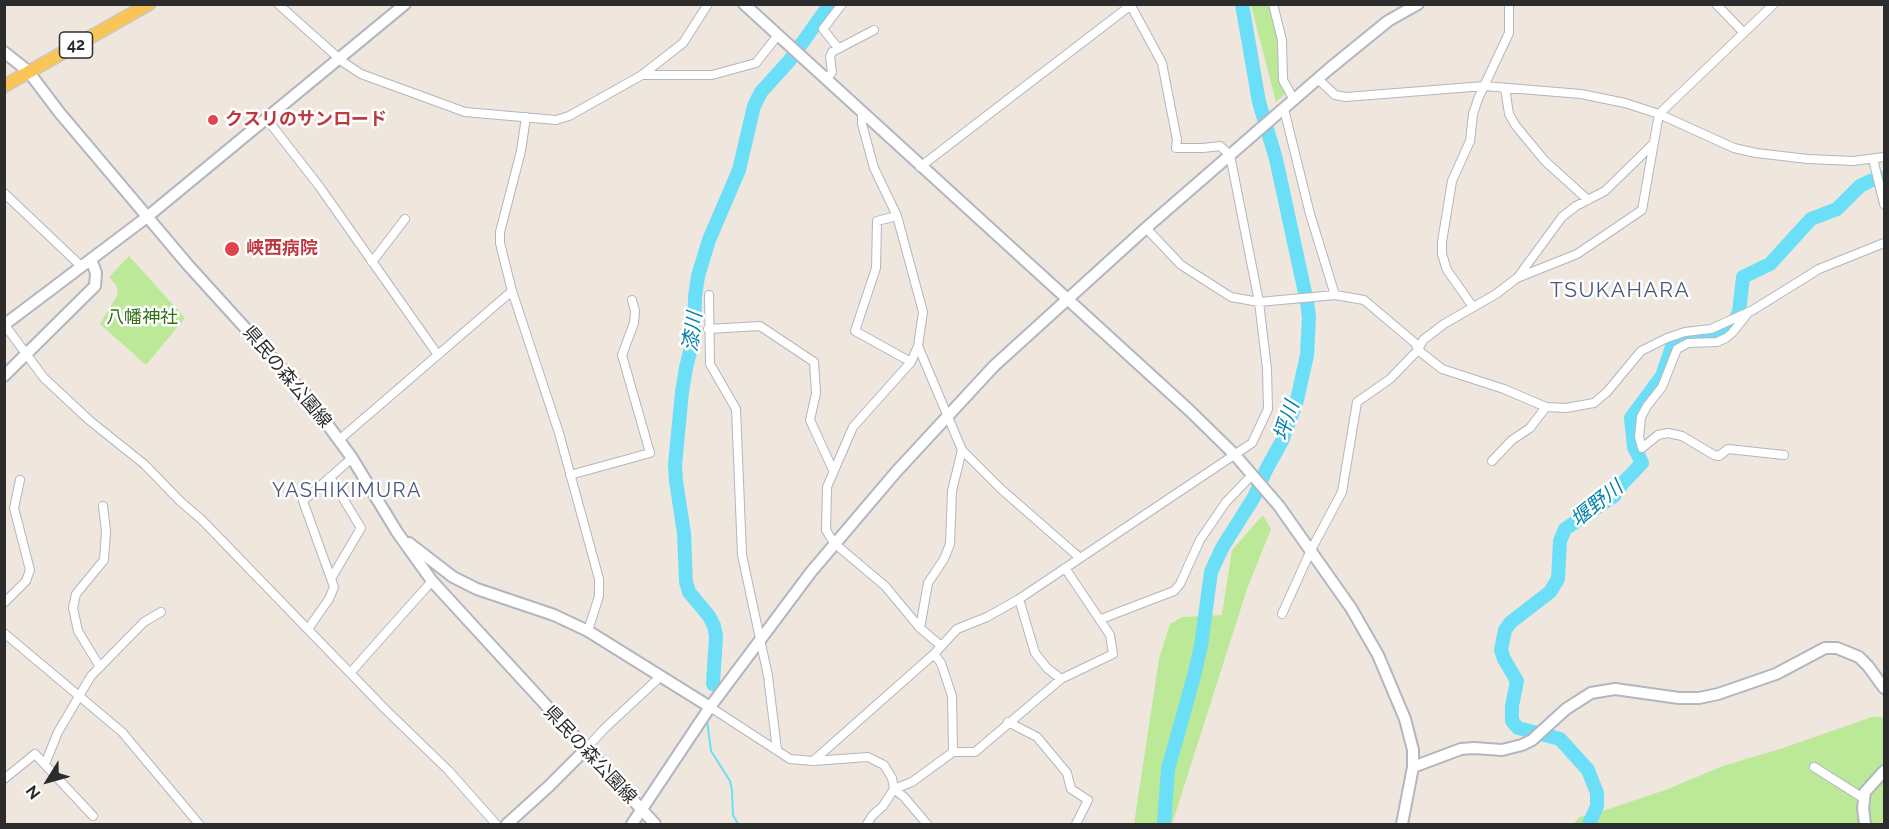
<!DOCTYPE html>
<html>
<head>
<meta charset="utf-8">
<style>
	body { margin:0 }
	#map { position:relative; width:1889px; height:829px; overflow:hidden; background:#efe6de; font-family:Raleway,sans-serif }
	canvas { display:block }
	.frame { position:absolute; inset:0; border:6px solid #2c2c2c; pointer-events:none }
	.north { position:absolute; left:18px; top:751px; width:60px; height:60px; -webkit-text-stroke:4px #fff; paint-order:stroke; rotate:233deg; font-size:16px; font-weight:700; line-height:24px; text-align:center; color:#2c2c2c }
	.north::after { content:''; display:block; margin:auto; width:21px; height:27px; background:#2c2c2c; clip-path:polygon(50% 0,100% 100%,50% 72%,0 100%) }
</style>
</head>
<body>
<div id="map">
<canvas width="1889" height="829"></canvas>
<div class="frame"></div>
<div class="north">N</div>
</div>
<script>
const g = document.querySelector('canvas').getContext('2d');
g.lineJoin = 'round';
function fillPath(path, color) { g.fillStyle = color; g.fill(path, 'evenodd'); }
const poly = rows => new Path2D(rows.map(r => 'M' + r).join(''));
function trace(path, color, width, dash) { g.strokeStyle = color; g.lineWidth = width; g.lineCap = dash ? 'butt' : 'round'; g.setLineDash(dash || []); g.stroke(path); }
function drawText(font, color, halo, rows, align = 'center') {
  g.font = font + ' Raleway,"Noto Sans JP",sans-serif'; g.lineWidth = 5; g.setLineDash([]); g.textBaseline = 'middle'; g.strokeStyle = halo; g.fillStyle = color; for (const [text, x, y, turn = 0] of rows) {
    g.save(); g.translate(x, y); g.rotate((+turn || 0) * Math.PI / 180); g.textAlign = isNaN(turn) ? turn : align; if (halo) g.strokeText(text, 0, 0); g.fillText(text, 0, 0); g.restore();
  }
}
fillPath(poly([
	[1251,5,1271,5,1280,41,1286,93,1276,102],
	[129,256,185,318,146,365,100,324,118,294,116,285,109,277],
	[1263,515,1271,529,1247,589,1172,824,1134,824,1159,659,1170,624,1182,617,1222,615,1232,550],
	[1872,717,1884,717,1884,824,1573,824,1580,817,1606,810,1668,789,1723,766,1783,748]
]), '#bbe997');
trace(poly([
	[707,720,711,751,730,781,732,790,733,815,738,824]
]), '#6bdff7', 2);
trace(poly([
	[713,684,716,636,714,626,709,616,689,592,686,582,684,533,676,481,675,465,682,392,686,368,694,335,695,297,698,276,709,240,739,170,754,106,761,92,790,60,830,4],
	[1164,824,1168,769,1194,676,1201,646,1211,572,1222,548,1254,497,1267,468,1282,441,1297,400,1307,355,1309,317,1307,302,1276,159,1259,102,1242,4],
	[1589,824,1597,806,1597,793,1588,770,1560,739,1518,728,1512,721,1512,706,1517,681,1504,659,1501,650,1505,630,1511,622,1550,592,1558,579,1560,541,1565,529,1614,496,1622,484,1642,463,1634,447,1631,418,1662,376,1673,344,1683,339,1719,335,1732,326,1739,312,1743,277,1770,264,1811,219,1837,209,1860,186,1870,181,1884,178]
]), '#6bdff7', 14);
const street = poly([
	[278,4,343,62,361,74,465,112,556,120,569,116,642,75,712,75,756,63,778,35],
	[1273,4,1282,40,1283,80,1294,100],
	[1716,4,1744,33],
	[838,48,823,29,842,4],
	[642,75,683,43,708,4],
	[1318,79,1335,95,1346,97,1484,86,1581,94,1625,103,1659,114,1734,148,1756,153,1808,159,1853,161,1884,157],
	[826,80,832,72,830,57,832,52,874,30],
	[1505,88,1509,114,1516,126,1545,161,1588,200],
	[1284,109,1310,214,1335,295],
	[862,113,862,124,874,168,897,216,923,312,918,346,962,450,1001,489,1080,558],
	[526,117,521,151,500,232,500,243,512,291,559,433,599,579,599,596,588,631],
	[266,118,319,186,438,355],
	[1873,159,1884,204],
	[920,167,1131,5],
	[4,193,81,266],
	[897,216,877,221,876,268,855,331,911,362],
	[1146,228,1181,265,1231,297,1259,302,1335,295,1364,300,1415,343,1418,350,1442,369,1504,389,1546,407,1566,408,1594,403,1607,392,1641,351,1667,338,1685,332,1711,329,1753,310,1819,269,1884,243],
	[372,262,405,219],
	[1518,277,1562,217,1576,206,1605,191,1653,144],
	[709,295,710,364,736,409,742,555,768,676,777,750],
	[1473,307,1447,270,1442,254,1442,242,1452,181,1470,141,1473,114,1478,99,1509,33,1509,4],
	[1748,313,1732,333,1726,338,1717,342,1688,343,1677,349,1662,387,1647,406,1641,417,1639,437,1642,448,1658,435,1668,433,1682,436,1714,455,1719,456,1728,449,1784,455],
	[4,324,44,378,89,420,144,464,180,501,202,520,385,709,448,770,496,824],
	[708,329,760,326,814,362,816,393,810,420,833,470],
	[918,346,911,362,853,427,827,487,826,530,834,543,885,586,920,628,940,645],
	[339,440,512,291],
	[1492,461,1512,440,1530,428,1546,407],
	[570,475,650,453,622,355,634,323,635,311,632,300],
	[330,477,361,528,332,577],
	[1019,599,1035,653,1047,668,1061,679],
	[4,603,26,581,30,570,14,508,20,480],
	[1282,614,1311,550,1342,492,1357,402,1390,379,1418,350,1423,340,1444,324,1496,294,1517,278,1577,254,1642,210,1659,114,1774,4],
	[1101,619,1174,591,1180,584,1200,540,1226,502,1252,475],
	[920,628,928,583,944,559,950,544,952,491,962,450],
	[308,629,329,599,334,587,303,501,352,458],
	[4,633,122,732,199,824],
	[934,654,941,663,952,696,953,752],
	[100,667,78,631,73,608,76,594,104,560,106,531,103,506],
	[351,672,432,581],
	[710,707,790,759,813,761,868,757,884,765,892,778,894,789,883,806,872,816,867,824],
	[1008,722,1037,737,1067,773,1071,789,1088,800,1076,824],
	[585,750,604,729,661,676],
	[813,761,934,654,957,629,987,617,1019,599,1252,443,1268,409,1267,369,1259,302,1230,155,1220,146,1203,148,1176,148,1177,140,1162,63,1130,4],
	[45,764,58,732,91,676,144,622,161,612],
	[1814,767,1863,798],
	[4,779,35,754,93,816],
	[927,824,904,797,894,789,912,782,953,752,975,752,1061,679,1113,654,1110,635,1065,568]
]);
const secondary = poly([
	[744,4,1189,410,1235,455,1279,506,1351,608,1378,655,1405,719,1413,750,1413,767,1402,824],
	[4,52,28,71,59,112,188,265,306,395,352,458,397,532,432,581,655,824],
	[4,325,147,217,405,4],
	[4,376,95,286,96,273,91,259],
	[409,543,453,577,477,589,554,615,588,631,710,707],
	[1413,767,1461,749,1474,748,1502,750,1522,745,1532,740,1566,709,1591,693,1615,689,1679,698,1699,698,1718,694,1776,674,1825,648,1837,648,1859,657,1868,666,1884,688],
	[507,824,548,787,585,750],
	[632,824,710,707,811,572,896,472,994,366,1146,228,1329,69,1388,21,1418,4],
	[1865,824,1863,808,1865,792,1884,771]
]);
const primary = poly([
	[4,86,149,4]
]);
trace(street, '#b2b6c1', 10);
trace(secondary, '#b2b6c1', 14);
trace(primary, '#c8c8c8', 15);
trace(street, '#fff', 8);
trace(secondary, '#fff', 10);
trace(primary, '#fac557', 12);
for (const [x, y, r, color] of [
	[213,120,6,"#e0444e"],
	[232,249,8,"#e0444e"]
]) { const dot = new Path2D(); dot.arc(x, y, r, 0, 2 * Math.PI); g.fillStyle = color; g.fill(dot); trace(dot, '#fff', 2); }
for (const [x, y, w] of [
	[76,45,33]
]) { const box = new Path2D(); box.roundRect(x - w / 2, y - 13, w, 26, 4.5); g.fillStyle = '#fff'; g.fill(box); trace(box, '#2c2c2c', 1.5); }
drawText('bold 16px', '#2c2c2c', null, [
	["42",76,45]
]);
drawText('bold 18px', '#be3a42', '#fff', [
	["クスリのサンロード",225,120],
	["峡西病院",246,249]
], 'left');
drawText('18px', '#317016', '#fff', [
	["八幡神社",142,318]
]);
drawText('18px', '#2c2c2c', '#fff', [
	["県民の森公園線",287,377,50],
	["県民の森公園線",590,755,47]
]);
drawText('italic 20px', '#0480a9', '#fff', [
	["漆川",693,332,-83],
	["坪川",1287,421,-72],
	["堰野川",1597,504,-39]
]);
g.letterSpacing = '1.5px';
drawText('20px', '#495881', '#fff', [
	["YASHIKIMURA",347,491]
]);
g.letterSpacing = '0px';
g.letterSpacing = '1.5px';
drawText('21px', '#495881', '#fff', [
	["TSUKAHARA",1620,291]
]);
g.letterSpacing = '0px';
</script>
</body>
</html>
